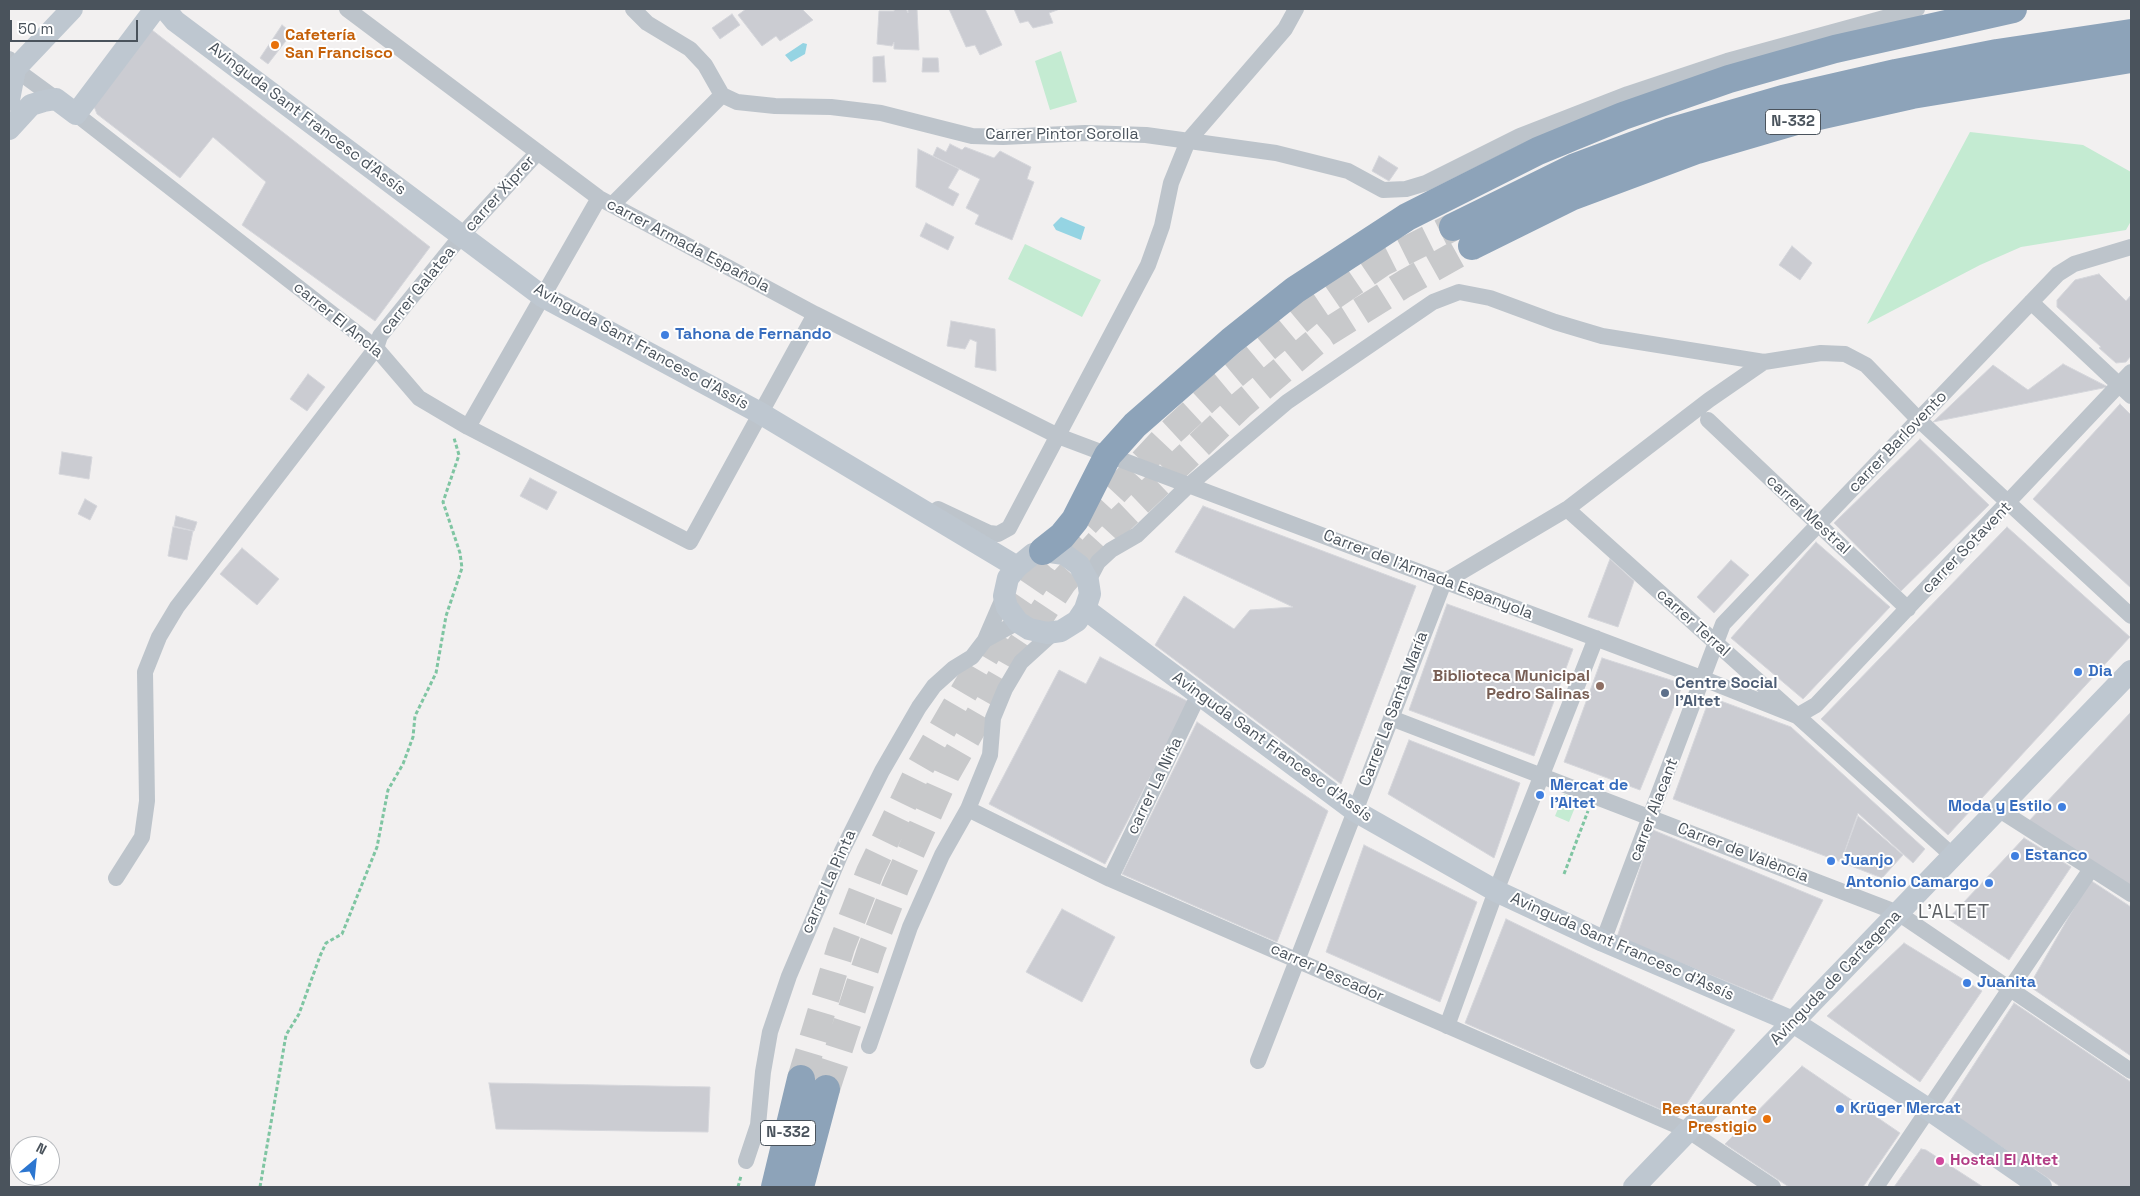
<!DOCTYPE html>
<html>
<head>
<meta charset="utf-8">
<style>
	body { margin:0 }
	#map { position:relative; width:2140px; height:1196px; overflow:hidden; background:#f2f0f0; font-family:"Space Grotesk",sans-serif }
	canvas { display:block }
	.frame { position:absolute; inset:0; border:10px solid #4a535c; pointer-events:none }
	.north { position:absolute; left:10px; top:1136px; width:50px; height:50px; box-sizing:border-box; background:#fff; border:1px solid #b7babe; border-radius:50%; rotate:28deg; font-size:14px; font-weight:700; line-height:20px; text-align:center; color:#4a535c }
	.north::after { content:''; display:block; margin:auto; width:18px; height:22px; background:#2c76d0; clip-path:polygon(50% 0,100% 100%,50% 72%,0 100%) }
	.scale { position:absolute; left:10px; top:20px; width:128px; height:22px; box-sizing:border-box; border:2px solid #4a535c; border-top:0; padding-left:6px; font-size:15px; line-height:18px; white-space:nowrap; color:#4a535c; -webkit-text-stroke:4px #fff; paint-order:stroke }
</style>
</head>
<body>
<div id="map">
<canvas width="2140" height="1196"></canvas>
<div class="frame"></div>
<div class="north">N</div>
<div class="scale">50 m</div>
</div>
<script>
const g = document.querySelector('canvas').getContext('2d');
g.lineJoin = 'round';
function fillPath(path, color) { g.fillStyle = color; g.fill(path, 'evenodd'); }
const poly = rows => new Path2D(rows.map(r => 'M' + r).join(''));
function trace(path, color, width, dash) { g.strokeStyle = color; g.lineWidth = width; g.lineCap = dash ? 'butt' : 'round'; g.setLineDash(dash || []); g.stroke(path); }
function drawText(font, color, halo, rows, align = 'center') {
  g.font = font + ' "Space Grotesk",sans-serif'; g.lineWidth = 4; g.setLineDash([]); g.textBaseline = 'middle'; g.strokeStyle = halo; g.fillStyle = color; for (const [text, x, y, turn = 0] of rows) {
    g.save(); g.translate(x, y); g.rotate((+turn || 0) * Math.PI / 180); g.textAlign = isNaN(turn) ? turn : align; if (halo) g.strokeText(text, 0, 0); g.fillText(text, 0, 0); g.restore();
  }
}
fillPath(poly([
	[1061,51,1077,102,1050,110,1035,61],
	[1970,132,2083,145,2131,172,2131,221,2126,230,2021,247,1980,265,1867,324],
	[1025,244,1101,280,1082,317,1008,279],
	[1564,794,1578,800,1569,822,1555,816]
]), '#c4ebd2');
fillPath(poly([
	[803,43,807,44,805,54,791,62,785,55],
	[1061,217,1085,227,1081,240,1056,230,1053,225]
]), '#95d4e3');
const building = poly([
	[746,9,802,9,813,20,780,41,776,36,762,46,738,15,746,9],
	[895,9,906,9,908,13,908,9,917,9,919,50,894,49,894,42,892,46,877,44,879,11,894,11,895,9],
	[949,9,985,9,1002,45,980,55,975,45,966,47,949,9],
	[1014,9,1060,9,1049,13,1053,23,1033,28,1028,21,1020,23,1014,9],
	[732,14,740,25,720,39,712,28,732,14],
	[282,25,292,33,268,64,260,58,282,25],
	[152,30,430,247,375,321,242,225,266,182,213,137,180,178,97,114,93,104,152,30],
	[884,56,886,82,873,82,873,57,884,56],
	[923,58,938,58,939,72,922,72,923,58],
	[950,144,962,150,965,147,994,158,1000,151,1031,167,1027,179,1034,182,1012,240,975,224,979,215,966,208,980,179,933,156,937,147,946,152,950,144],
	[918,149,959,169,948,188,959,194,953,206,916,187,918,149],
	[1379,156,1398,168,1389,181,1372,171,1379,156],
	[926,223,954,237,948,250,920,236,926,223],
	[1792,246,1812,263,1800,280,1779,265,1792,246],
	[2099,274,2126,301,2131,295,2131,356,2126,362,2116,363,2099,348,2101,347,2057,307,2057,300,2075,280,2099,274],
	[951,321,995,329,996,371,975,367,977,342,970,339,965,349,947,346,951,321],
	[2063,364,2108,387,1933,422,1993,365,2028,390,2063,364],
	[308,374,325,387,307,411,290,399,308,374],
	[2120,404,2131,415,2131,588,2033,499,2120,404],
	[1920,439,1989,505,1901,591,1834,523,1920,439],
	[62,452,92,457,89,479,59,474,62,452],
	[530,478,557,492,547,510,520,496,530,478],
	[85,499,97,506,90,520,78,514,85,499],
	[1203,506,1416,586,1341,784,1155,645,1184,596,1234,629,1250,610,1293,607,1175,552,1203,506],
	[176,516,197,522,194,531,174,526,176,516],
	[173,527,193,531,187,560,168,556,173,527],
	[2007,527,2130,637,1948,835,1821,719,2007,527],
	[1816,542,1890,607,1803,699,1731,638,1816,542],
	[242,548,279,579,257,605,220,574,242,548],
	[1610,559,1634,581,1618,627,1588,617,1610,559],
	[1731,560,1749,575,1714,613,1697,597,1731,560],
	[1447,604,1573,649,1534,756,1409,710,1447,604],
	[1100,657,1189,702,1105,864,989,804,1059,670,1086,684,1100,657],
	[1602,658,1683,684,1640,790,1564,762,1602,658],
	[1710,697,1791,727,1925,849,1913,863,1858,813,1841,862,1673,799,1710,697],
	[2130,713,2131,713,2131,887,2028,822,2130,713],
	[1197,722,1328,811,1277,942,1122,874,1197,722],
	[1409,740,1520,783,1494,858,1388,794,1409,740],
	[1858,816,1903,855,1882,878,1841,862,1858,816],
	[1653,830,1823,900,1772,1000,1617,937,1653,830],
	[2024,838,2071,867,2009,960,1948,919,2024,838],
	[1364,845,1477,902,1440,1002,1326,952,1364,845],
	[2090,880,2131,907,2131,1056,2029,986,2090,880],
	[1062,909,1115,937,1082,1002,1026,972,1062,909],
	[1506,919,1735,1030,1678,1117,1465,1023,1506,919],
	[1904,943,1982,991,1920,1082,1827,1016,1904,943],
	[2014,1003,2131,1082,2131,1187,2061,1187,1945,1109,2014,1003],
	[1802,1066,1900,1133,1863,1187,1789,1187,1725,1144,1802,1066],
	[489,1083,710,1087,708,1132,496,1129,489,1083],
	[1921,1149,1926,1150,1983,1187,1894,1187,1921,1149]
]);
fillPath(building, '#cbccd2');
trace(building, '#d5d6db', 1);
trace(poly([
	[801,1079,841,947,870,872,921,766,988,651,1047,565,1169,434,1221,386,1308,313,1383,262,1453,227],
	[826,1089,871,950,897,883,946,774,1011,660,1063,582,1112,528,1241,405,1326,333,1404,284,1472,246]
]), '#c8c9cb', 28, [28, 14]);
trace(poly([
	[1564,874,1588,811],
	[260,1187,286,1035,299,1014,320,956,326,943,342,934,377,847,388,790,403,764,413,737,415,716,436,673,446,616,462,568,460,553,443,502,459,455,454,438],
	[738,1187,741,1176]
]), '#7fc5a2', 3, [4, 2.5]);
trace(poly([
	[347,9,599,198,815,314,1058,436,1704,679,1797,716,1816,705,2131,372],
	[633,9,647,23,690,49,705,65,722,95,737,102,775,106,831,107,881,113,972,136,1003,137,1085,133,1146,135,1276,153,1348,171,1383,190,1406,189,1426,183,1520,136,1628,94,1727,61,1917,9],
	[9,59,15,69,56,99],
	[76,114,376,348,419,398,468,427,690,542,815,314],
	[612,205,722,95],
	[2031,302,2131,396],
	[1708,420,1908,609],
	[468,427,599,198],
	[938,509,989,533,998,534,1009,528,1148,265,1162,226,1171,183,1188,141,1285,29,1296,9],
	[1567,509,1953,856],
	[1088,581,1098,562,1111,550,1137,535,1189,485,1287,402,1433,302,1459,292,1490,298,1555,322,1602,336,1764,362,1821,353,1845,354,1866,365,1919,420,2131,616],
	[985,640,1018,622],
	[1391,718,1898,913,2131,1071],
	[968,809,1110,879,1689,1131,1773,1187],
	[1998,809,2131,894],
	[116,878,142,837,147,801,145,672,159,637,177,607,376,348,380,336,462,235,538,152],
	[1110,879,1199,694],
	[1603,941,1723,624,2058,274,2074,264,2131,247],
	[1447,1026,1496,891,1596,638],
	[869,1046,910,927,942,855,968,809,990,755,993,718,1005,689,1021,662,1054,632],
	[1258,1061,1444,582,1567,509,1709,400,1764,362],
	[746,1161,758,1125,763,1072,770,1032,789,976,842,851,882,771,919,707,934,686,954,668,972,657,985,640,1004,596],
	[1876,1187,2091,869]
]), '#bdc4cb', 16);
trace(poly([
	[165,9,175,21,542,296,760,413,1017,567],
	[9,100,15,69,72,9],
	[9,129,31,105,44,101,56,99,76,114,155,9],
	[1043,551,1064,554,1079,565,1088,581,1090,594,1085,609,1077,621,1061,631,1047,633,1029,629,1018,622,1007,607,1004,596,1008,578,1017,567,1033,554,1043,551],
	[1085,609,1355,811,1496,891,1603,941,1793,1022,1928,1109,2041,1187],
	[1634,1187,2131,671]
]), '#bec7d0', 22);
trace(poly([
	[1453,227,1575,167,1669,132,1783,99,1896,73,1997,53,2131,33],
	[1472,246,1571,197,1697,150,1796,121,1912,95,2131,59],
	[1043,551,1062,536,1075,520,1108,455,1135,425,1231,341,1295,290,1407,217,1538,151,1623,116,1729,79,1835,49,2013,9],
	[775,1187,801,1079],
	[800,1187,826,1089]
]), '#8da3b9', 28);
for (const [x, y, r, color] of [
	[275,45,5,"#e8710a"],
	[665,335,5,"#3f7fe0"],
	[2078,672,5,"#3f7fe0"],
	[1600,686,5,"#8d6e63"],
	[1665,693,5,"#5c6f8a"],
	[1540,795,5,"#3f7fe0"],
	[2062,807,5,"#3f7fe0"],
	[2015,856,5,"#3f7fe0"],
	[1831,861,5,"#3f7fe0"],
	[1989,883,5,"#3f7fe0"],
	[1967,983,5,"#3f7fe0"],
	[1840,1109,5,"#3f7fe0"],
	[1767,1119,5,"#e8710a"],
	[1940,1161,5,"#d1479c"]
]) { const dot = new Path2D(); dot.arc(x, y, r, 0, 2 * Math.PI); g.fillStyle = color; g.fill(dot); trace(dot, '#fff', 2); }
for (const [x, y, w] of [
	[1793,122,55],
	[788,1133,55]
]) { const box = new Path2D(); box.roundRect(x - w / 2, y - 12.5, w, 25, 4); g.fillStyle = '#fff'; g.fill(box); trace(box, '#4a535c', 1); }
drawText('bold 15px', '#4a535c', null, [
	["N-332",1793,122],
	["N-332",788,1133]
]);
drawText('bold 16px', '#c56008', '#fff', [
	["Cafetería",285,36],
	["San Francisco",285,54],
	["Restaurante",1757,1110,"right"],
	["Prestigio",1757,1128,"right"]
], 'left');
drawText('16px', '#4a535c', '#fff', [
	["Avinguda Sant Francesc d'Assís",307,119,37],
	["Carrer Pintor Sorolla",1062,135],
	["carrer Xiprer",500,194,-48],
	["carrer Armada Española",688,246,28],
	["carrer Galatea",418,291,-51],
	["carrer El Ancla",338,320,39],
	["Avinguda Sant Francesc d'Assís",641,347,29],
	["carrer Barlovento",1898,442,-46],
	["carrer Mestral",1808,515,43],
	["carrer Sotavent",1967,548,-46],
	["Carrer de l'Armada Espanyola",1428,575,21],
	["carrer Terral",1693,623,42],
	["Carrer La Santa María",1394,709,-69],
	["Avinguda Sant Francesc d’Assís",1272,747,36],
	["carrer La Niña",1155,786,-64],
	["carrer Alacant",1654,810,-69],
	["Carrer de València",1743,853,21],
	["carrer La Pinta",829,882,-66],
	["Avinguda Sant Francesc d’Assís",1622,947,24],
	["carrer Pescador",1327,973,24],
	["Avinguda de Cartagena",1836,978,-46]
]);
drawText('bold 16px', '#366cbe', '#fff', [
	["Tahona de Fernando",675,335],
	["Dia",2088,672],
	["Mercat de",1550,786],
	["l'Altet",1550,804],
	["Moda y Estilo",2052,807,"right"],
	["Estanco",2025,856],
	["Juanjo",1841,861],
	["Antonio Camargo",1979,883,"right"],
	["Juanita",1977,983],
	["Krüger Mercat",1850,1109]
], 'left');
drawText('bold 16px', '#785e54', '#fff', [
	["Biblioteca Municipal",1590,677],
	["Pedro Salinas",1590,695]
], 'right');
drawText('bold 16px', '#4e5e75', '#fff', [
	["Centre Social",1675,684],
	["l'Altet",1675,702]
], 'left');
drawText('bold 16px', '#b23c85', '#fff', [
	["Hostal El Altet",1950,1161]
], 'left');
g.letterSpacing = '1px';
drawText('19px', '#5d6064', '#fff', [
	["L'ALTET",1954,913]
]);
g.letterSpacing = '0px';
</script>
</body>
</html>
